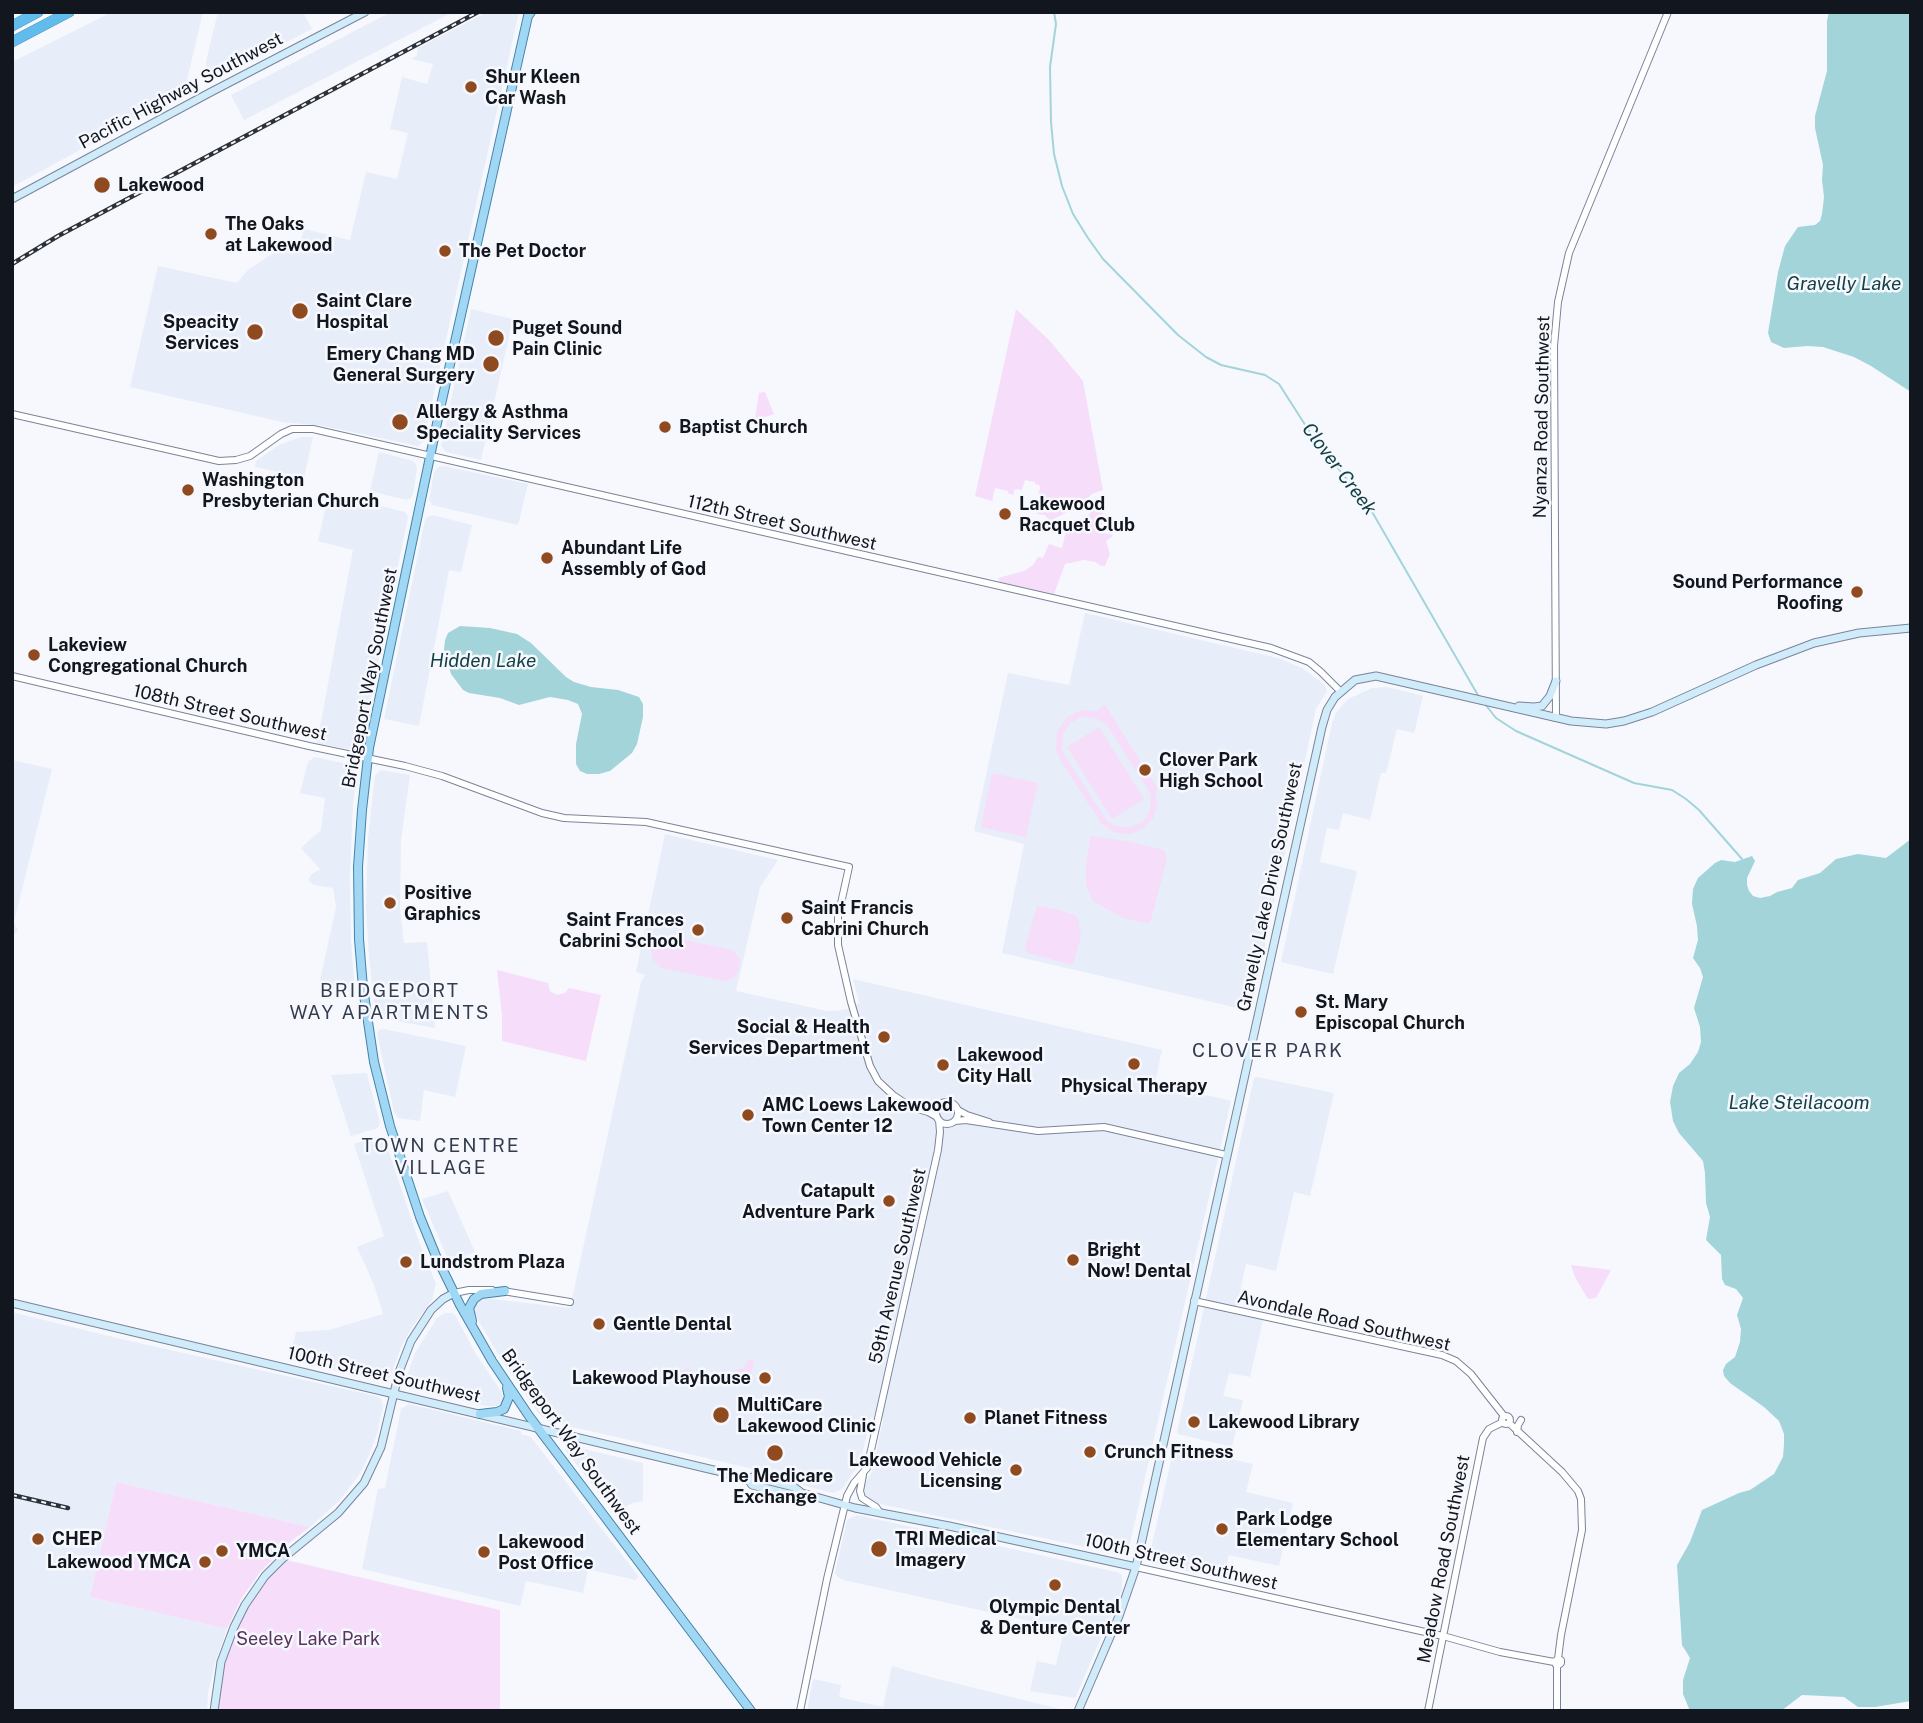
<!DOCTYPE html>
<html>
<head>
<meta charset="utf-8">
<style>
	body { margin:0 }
	#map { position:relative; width:1923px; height:1723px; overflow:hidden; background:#f6f8fd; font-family:"Public Sans",sans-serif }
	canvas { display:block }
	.frame { position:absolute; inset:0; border:14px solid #12161e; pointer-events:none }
</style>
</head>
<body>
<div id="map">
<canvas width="1923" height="1723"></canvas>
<div class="frame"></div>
</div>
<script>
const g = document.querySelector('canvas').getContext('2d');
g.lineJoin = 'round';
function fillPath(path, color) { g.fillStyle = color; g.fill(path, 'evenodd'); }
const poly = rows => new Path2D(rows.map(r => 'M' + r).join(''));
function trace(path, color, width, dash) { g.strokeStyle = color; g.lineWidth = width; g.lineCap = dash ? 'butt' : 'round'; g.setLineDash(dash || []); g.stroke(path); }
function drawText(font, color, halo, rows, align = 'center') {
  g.font = font + ' "Public Sans",sans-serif'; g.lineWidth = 5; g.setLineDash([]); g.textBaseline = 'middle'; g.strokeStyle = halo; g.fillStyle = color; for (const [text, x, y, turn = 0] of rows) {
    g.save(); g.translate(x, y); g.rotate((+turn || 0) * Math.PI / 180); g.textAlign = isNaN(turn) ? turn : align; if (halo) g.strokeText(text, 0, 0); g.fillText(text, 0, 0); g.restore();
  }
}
fillPath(poly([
	[112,12,203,12,184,93,12,187,12,62],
	[218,12,303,12,312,29,215,79,209,77,207,74,206,61],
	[391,12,453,12,244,120,231,95],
	[487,12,519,12,423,442,418,446,323,426,282,422,130,387,158,266,237,283,248,270,272,254,285,249,299,247,304,229,350,240,366,172,397,179,408,133,390,129,402,77,427,84,433,64,411,59,417,56,418,48],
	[471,309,513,319,481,460,446,452,441,446],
	[301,437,313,437,304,477,255,467,256,461,279,445],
	[379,452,413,461,416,464,417,469,413,494,411,498,406,500,370,491],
	[443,466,528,484,518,525,432,505,429,500,434,472,438,467],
	[329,493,405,512,408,517,361,744,353,750,317,743,353,550,318,541],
	[432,515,472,525,461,572,449,570,419,726,384,719,425,520,427,517],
	[1085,613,1278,658,1302,668,1325,685,1327,691,1316,709,1251,1011,1002,953,1024,844,974,831,1008,673,1069,685],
	[1387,687,1423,696,1414,733,1397,729,1386,773,1381,773,1370,820,1343,813,1339,830,1327,828,1320,862,1357,871,1333,974,1281,962,1332,723,1336,713,1348,699,1372,688],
	[314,757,352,765,357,773,353,803,350,877,351,941,355,993,319,985,336,907,333,888,314,885,308,880,312,874,320,869,301,848,321,830,325,798,300,793,308,762],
	[12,760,52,769,14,922,18,930,12,937],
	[381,770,410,775,401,840,400,908,404,943,427,942,435,1028,379,1018,375,1011,369,957,366,908,368,838,375,775],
	[665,834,778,860,760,887,736,991,827,1011,836,1011,847,1009,859,1003,853,979,1162,1050,1155,1083,1231,1101,1128,1552,1124,1555,875,1503,866,1498,863,1487,872,1472,883,1420,871,1417,860,1463,842,1489,833,1493,806,1486,771,1473,736,1465,547,1421,539,1414,498,1354,474,1313,473,1309,479,1299,484,1298,570,1308,641,982,645,975,636,972],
	[384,1029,466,1046,455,1097,424,1090,420,1121,398,1118,394,1112,377,1034,379,1030],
	[367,1073,380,1123,378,1128,351,1136,331,1075],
	[1257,1077,1334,1093,1310,1196,1294,1192,1276,1271,1246,1264,1235,1314,1263,1320,1250,1377,1229,1373,1223,1396,1243,1400,1232,1447,1178,1434,1177,1432,1254,1078],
	[379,1136,385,1140,418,1239,436,1284,432,1300,413,1326,401,1347,390,1378,382,1381,289,1360,296,1332,329,1330,383,1314,374,1285,357,1247,384,1236,354,1144],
	[448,1191,475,1252,449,1262,422,1199],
	[12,1312,121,1339,376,1396,381,1399,383,1406,377,1434,369,1455,359,1475,339,1501,310,1527,116,1482,90,1597,227,1629,215,1663,208,1693,207,1711,12,1711],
	[445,1313,452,1313,455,1315,476,1354,502,1393,504,1400,498,1406,485,1406,410,1388,406,1385,405,1381,415,1353,437,1318],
	[409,1404,521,1431,521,1434,531,1437,639,1577,635,1580,588,1569,583,1593,526,1581,520,1606,362,1569,378,1489,385,1488,401,1409],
	[567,1445,643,1463,643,1501,632,1503,616,1514,565,1450],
	[1174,1447,1253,1464,1246,1492,1293,1503,1279,1566,1229,1555,1223,1579,1148,1562],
	[857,1515,1117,1572,1122,1575,1122,1590,1075,1698,1030,1691,1037,1661,1056,1665,1063,1635,1062,1628,843,1580,838,1577,835,1573,847,1520],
	[892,1666,930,1677,1068,1711,807,1711,813,1679,841,1685,839,1697,883,1707]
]), '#e7eef9');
fillPath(poly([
	[1016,309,1049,340,1083,381,1103,490,1092,494,1084,502,1083,499,1075,501,1077,507,1050,521,1045,515,1037,514,1035,511,1035,509,1043,510,1046,497,1038,495,1040,488,1039,485,1035,484,1035,482,1025,480,1022,490,1015,489,1013,495,1008,493,1008,491,995,488,992,501,975,496],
	[765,392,774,414,760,419,755,418,759,393],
	[1097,505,1104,515,1103,533,1111,534,1113,536,1106,541,1110,554,1105,566,1101,566,1095,562,1084,560,1065,564,1054,594,1000,582,998,578,1024,571,1033,565,1038,557,1043,558,1049,544,1062,548,1066,531,1089,515,1092,508],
	[1105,705,1158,789,1156,790,1157,806,1154,817,1142,829,1132,834,1115,833,1101,823,1060,760,1056,749,1057,732,1066,718,1081,710,1098,711,1098,709],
	[1082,717,1096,718,1107,725,1147,788,1151,796,1150,810,1146,818,1139,824,1130,827,1121,827,1113,825,1106,819,1065,756,1062,748,1063,734,1070,723],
	[1099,727,1144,799,1112,819,1067,747],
	[992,773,1038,783,1026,837,981,827],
	[1091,836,1126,841,1164,850,1167,858,1150,924,1123,918,1093,901,1086,885,1086,865],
	[1037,906,1055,909,1075,915,1079,922,1081,936,1073,965,1028,953,1025,947],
	[667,936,732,950,740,959,739,971,733,978,726,981,661,968,653,960,651,950,655,941],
	[497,970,548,983,550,991,557,995,565,993,569,988,601,995,586,1061,502,1041,502,1016],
	[1571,1265,1611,1270,1596,1298,1589,1299,1586,1296,1575,1277],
	[750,1359,754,1361,750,1376,742,1383,733,1383,712,1380,699,1380,683,1375,681,1372,688,1368,696,1373,702,1373,705,1376,712,1379,722,1374,727,1380,732,1382,732,1371,744,1368,748,1360],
	[116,1482,310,1527,289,1543,261,1571,241,1599,227,1629,90,1597],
	[282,1559,500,1610,500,1711,214,1711,218,1676,239,1616]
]), '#f6ddfa');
fillPath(poly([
	[1829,12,1911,12,1911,392,1871,366,1854,357,1823,347,1807,346,1784,348,1771,342,1768,333,1778,272,1785,246,1798,227,1815,225,1820,221,1822,214,1824,197,1822,180,1823,165,1815,128,1815,116,1827,71,1827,21],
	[460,626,490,628,517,634,531,643,566,677,574,682,591,687,618,690,639,697,643,704,643,717,637,744,632,753,610,771,599,774,587,774,580,771,576,764,576,744,582,714,578,704,568,700,550,697,519,705,500,698,469,693,463,690,451,674,444,650,445,640,448,633],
	[1911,839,1911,1701,1875,1707,1858,1707,1844,1697,1802,1695,1781,1711,1690,1711,1683,1694,1683,1680,1690,1658,1682,1645,1677,1565,1690,1542,1702,1510,1739,1493,1750,1490,1774,1474,1783,1457,1784,1444,1784,1434,1779,1421,1764,1407,1730,1383,1724,1376,1723,1370,1726,1364,1735,1357,1740,1342,1741,1329,1737,1315,1743,1298,1736,1289,1725,1285,1722,1279,1721,1255,1706,1240,1710,1217,1706,1203,1705,1173,1703,1161,1679,1133,1673,1121,1670,1102,1673,1086,1679,1073,1690,1064,1698,1052,1701,1042,1700,1027,1694,1008,1703,977,1700,968,1693,958,1698,940,1697,926,1692,904,1693,889,1698,878,1715,863,1721,860,1735,862,1752,856,1755,861,1747,878,1747,885,1749,891,1753,896,1760,898,1770,896,1777,892,1792,888,1798,880,1820,873,1836,859,1858,854,1886,858]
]), '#a2d4da');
trace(poly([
	[1054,12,1056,24,1050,67,1051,122,1054,154,1062,186,1073,214,1088,238,1103,259,1178,335,1206,357,1221,365,1265,375,1279,384,1311,434,1371,510,1479,697],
	[1485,704,1496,718,1516,731,1634,783,1672,790,1686,799,1699,810,1742,859]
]), '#a2d4da', 2);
const tertiary = poly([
	[12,414,219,461,236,460,250,456,281,434,292,429,313,429,1271,648,1309,662,1321,672,1340,691],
	[12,676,309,746,405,766,442,776,542,813,564,818,646,822,849,867,838,917,838,945,851,1002,870,1066,878,1081,893,1095,911,1107,928,1112,937,1117],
	[1556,718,1554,346,1558,302,1569,253,1668,12],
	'936 1113a11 11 0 1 1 22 0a11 11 0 1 1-22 0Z',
	[958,1110,967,1115,989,1122],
	[955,1121,966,1120,1038,1131,1104,1127,1226,1155],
	[503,1291,570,1302],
	[454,1293,469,1290,492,1290],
	[1194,1301,1442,1355,1456,1361,1471,1374,1504,1416],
	'1502 1420a4 4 0 1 1 8 0a4 4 0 1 1-8 0Z',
	[1509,1423,1562,1472,1578,1491,1581,1499,1582,1530,1561,1635,1558,1659],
	[1517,1432,1518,1425,1521,1420],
	[863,1475,860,1491,862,1498,876,1507,880,1513],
	[1136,1567,1443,1636,1500,1652,1554,1662],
	[1557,1666,1561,1663,1561,1660,1558,1659,1554,1662,1557,1666,1557,1711],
	[800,1711,827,1579,847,1496,854,1483,867,1468,938,1150,940,1132,939,1120],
	[1428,1711,1483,1438,1489,1429,1503,1422]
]);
const secondary = poly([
	[12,199,211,92,365,12],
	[1519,706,1534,707,1542,706,1550,696,1556,681],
	[12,1303,747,1478,754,1477,794,1487,802,1493,855,1508,949,1526,1136,1567],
	[747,1478,752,1485,793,1495,802,1493],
	[214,1711,221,1662,234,1627,245,1605,265,1576,282,1559,338,1513,364,1483,381,1447,399,1372,411,1341,431,1310,443,1299,454,1293],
	[1078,1711,1119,1616,1136,1567,1322,727,1327,710,1335,697,1355,680,1376,676,1571,721,1606,724,1624,721,1652,712,1756,665,1814,643,1859,633,1911,628]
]);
const primary = poly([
	[531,12,528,16,512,87,440,409,369,748,362,810,358,867,359,939,363,988,374,1062,390,1126,420,1217,436,1256,460,1305,492,1361,529,1416,751,1711],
	[472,1321,469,1308,474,1299,481,1294,505,1291],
	[480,1414,497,1412,504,1409,509,1397,507,1388]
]);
const motorway = poly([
	[12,26,38,12],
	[12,42,69,12]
]);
trace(tertiary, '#7a8498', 8);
trace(secondary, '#7a8498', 9);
trace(primary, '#4582a5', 10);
trace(motorway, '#4582a5', 11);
trace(tertiary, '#fff', 6);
trace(secondary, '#d0ebfa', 7);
trace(primary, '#a0d7f4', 8);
trace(motorway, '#61bced', 10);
const rail = poly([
	[12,264,58,236,478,12],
	[12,1495,68,1508]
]);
trace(rail, '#2c3038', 4.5);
trace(rail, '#f6f8fd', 2, [5]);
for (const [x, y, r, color] of [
	[471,87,7,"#8f4b1f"],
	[102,185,9,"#8f4b1f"],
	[211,234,7,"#8f4b1f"],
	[445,251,7,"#8f4b1f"],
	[300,311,9,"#8f4b1f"],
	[255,332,9,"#8f4b1f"],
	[496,338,9,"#8f4b1f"],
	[491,364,9,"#8f4b1f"],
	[400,422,9,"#8f4b1f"],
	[665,427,7,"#8f4b1f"],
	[188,490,7,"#8f4b1f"],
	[1005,514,7,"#8f4b1f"],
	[547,558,7,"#8f4b1f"],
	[1857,592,7,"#8f4b1f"],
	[34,655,7,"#8f4b1f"],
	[1145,770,7,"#8f4b1f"],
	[390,903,7,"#8f4b1f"],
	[787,918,7,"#8f4b1f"],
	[698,930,7,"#8f4b1f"],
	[1301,1012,7,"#8f4b1f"],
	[884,1037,7,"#8f4b1f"],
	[1134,1064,7,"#8f4b1f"],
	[943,1065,7,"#8f4b1f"],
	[748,1115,7,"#8f4b1f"],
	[889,1201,7,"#8f4b1f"],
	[1073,1260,7,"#8f4b1f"],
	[406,1262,7,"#8f4b1f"],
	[599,1324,7,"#8f4b1f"],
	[765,1378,7,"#8f4b1f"],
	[721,1415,9,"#8f4b1f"],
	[970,1418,7,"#8f4b1f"],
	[1194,1422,7,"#8f4b1f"],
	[1090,1452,7,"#8f4b1f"],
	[775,1453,9,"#8f4b1f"],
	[1016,1470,7,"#8f4b1f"],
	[1222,1529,7,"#8f4b1f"],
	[38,1539,7,"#8f4b1f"],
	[879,1549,9,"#8f4b1f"],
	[222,1551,7,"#8f4b1f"],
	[484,1552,7,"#8f4b1f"],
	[205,1562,7,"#8f4b1f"],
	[1055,1585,7,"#8f4b1f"]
]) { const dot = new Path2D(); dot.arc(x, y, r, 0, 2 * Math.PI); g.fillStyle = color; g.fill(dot); trace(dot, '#f6f8fd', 2.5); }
drawText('bold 18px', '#12161e', '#f6f8fd', [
	["Shur Kleen",485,77],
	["Car Wash",485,98],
	["Lakewood",118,185],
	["The Oaks",225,224],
	["at Lakewood",225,245],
	["The Pet Doctor",459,251],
	["Saint Clare",316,301],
	["Hospital",316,322],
	["Speacity",239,322,"right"],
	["Services",239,343,"right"],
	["Puget Sound",512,328],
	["Pain Clinic",512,349],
	["Emery Chang MD",475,354,"right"],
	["General Surgery",475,375,"right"],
	["Allergy & Asthma",416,412],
	["Speciality Services",416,433],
	["Baptist Church",679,427],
	["Washington",202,480],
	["Presbyterian Church",202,501],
	["Lakewood",1019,504],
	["Racquet Club",1019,525],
	["Abundant Life",561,548],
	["Assembly of God",561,569],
	["Sound Performance",1843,582,"right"],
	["Roofing",1843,603,"right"],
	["Lakeview",48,645],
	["Congregational Church",48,666],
	["Clover Park",1159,760],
	["High School",1159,781],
	["Positive",404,893],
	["Graphics",404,914],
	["Saint Francis",801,908],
	["Cabrini Church",801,929],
	["Saint Frances",684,920,"right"],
	["Cabrini School",684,941,"right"],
	["St. Mary",1315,1002],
	["Episcopal Church",1315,1023],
	["Social & Health",870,1027,"right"],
	["Services Department",870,1048,"right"],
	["Lakewood",957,1055],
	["City Hall",957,1076],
	["Physical Therapy",1134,1086,"center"],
	["AMC Loews Lakewood",762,1105],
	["Town Center 12",762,1126],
	["Catapult",875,1191,"right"],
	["Adventure Park",875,1212,"right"],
	["Bright",1087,1250],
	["Now! Dental",1087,1271],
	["Lundstrom Plaza",420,1262],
	["Gentle Dental",613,1324],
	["Lakewood Playhouse",751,1378,"right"],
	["MultiCare",737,1405],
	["Lakewood Clinic",737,1426],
	["Planet Fitness",984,1418],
	["Lakewood Library",1208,1422],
	["Crunch Fitness",1104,1452],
	["Lakewood Vehicle",1002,1460,"right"],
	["Licensing",1002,1481,"right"],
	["The Medicare",775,1476,"center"],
	["Exchange",775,1497,"center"],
	["Park Lodge",1236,1519],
	["Elementary School",1236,1540],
	["CHEP",52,1539],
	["TRI Medical",895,1539],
	["Imagery",895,1560],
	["Lakewood",498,1542],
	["Post Office",498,1563],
	["YMCA",236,1551],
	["Lakewood YMCA",191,1562,"right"],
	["Olympic Dental",1055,1607,"center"],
	["& Denture Center",1055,1628,"center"]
], 'left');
drawText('18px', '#12161e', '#f6f8fd', [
	["Pacific Highway Southwest",181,91,-28],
	["Nyanza Road Southwest",1542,417,-89],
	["112th Street Southwest",782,523,13],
	["Bridgeport Way Southwest",370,678,-79],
	["108th Street Southwest",230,713,13],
	["Gravelly Lake Drive Southwest",1270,887,-78],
	["59th Avenue Southwest",898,1266,-77],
	["Avondale Road Southwest",1344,1321,13],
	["100th Street Southwest",384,1375,13],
	["Bridgeport Way Southwest",571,1442,54],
	["Meadow Road Southwest",1444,1559,-79],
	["100th Street Southwest",1181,1562,13]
]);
drawText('18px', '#58335d', '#f6f8fd', [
	["Seeley Lake Park",308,1639]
]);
drawText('italic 19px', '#124146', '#f6f8fd', [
	["Gravelly Lake",1844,284],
	["Clover Creek",1339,469,53],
	["Hidden Lake",483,661],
	["Lake Steilacoom",1799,1103]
]);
g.letterSpacing = '2px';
drawText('19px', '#343d4e', '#f6f8fd', [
	["BRIDGEPORT",390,991],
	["WAY APARTMENTS",390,1013],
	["CLOVER PARK",1268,1051],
	["TOWN CENTRE",441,1146],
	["VILLAGE",441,1168]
]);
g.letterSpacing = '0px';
</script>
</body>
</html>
